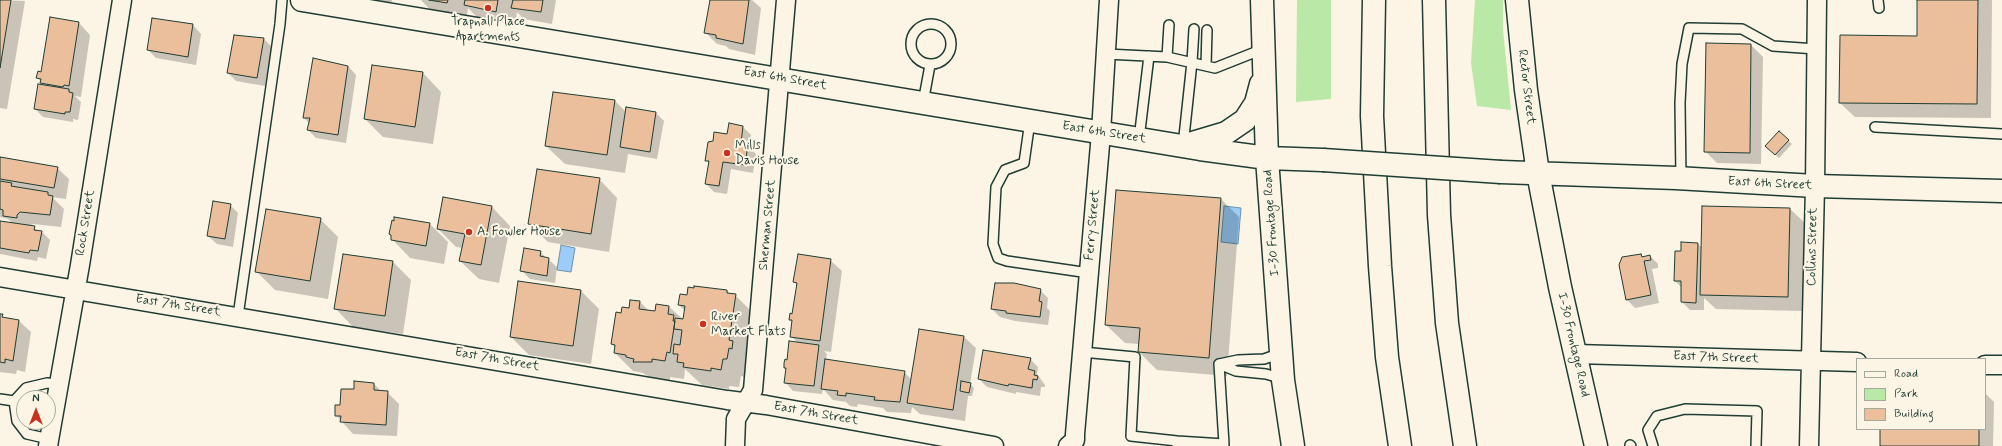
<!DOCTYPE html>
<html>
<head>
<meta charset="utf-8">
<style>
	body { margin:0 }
	#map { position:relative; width:2002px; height:446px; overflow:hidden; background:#fcf5e5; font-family:Mynerve,sans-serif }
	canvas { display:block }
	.legend { position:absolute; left:1856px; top:358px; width:130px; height:72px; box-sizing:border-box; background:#fcf5e5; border:1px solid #a4ab9e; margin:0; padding:5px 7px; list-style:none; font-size:12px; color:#1f3d34 }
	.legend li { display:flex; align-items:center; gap:8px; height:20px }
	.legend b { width:20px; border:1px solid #a4ab9e }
	.north { position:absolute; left:16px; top:390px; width:40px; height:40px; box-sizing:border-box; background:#fcf5e5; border:1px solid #a4ab9e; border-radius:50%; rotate:0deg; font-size:11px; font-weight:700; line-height:16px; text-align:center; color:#1f3d34 }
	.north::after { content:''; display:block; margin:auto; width:14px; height:18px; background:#c8321e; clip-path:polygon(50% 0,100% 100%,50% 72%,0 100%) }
</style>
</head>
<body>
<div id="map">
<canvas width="2002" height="446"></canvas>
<ul class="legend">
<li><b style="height:5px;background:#fcf5e5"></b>Road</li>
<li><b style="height:11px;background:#b9e8a7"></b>Park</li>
<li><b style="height:11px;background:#ebbf9b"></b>Building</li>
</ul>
<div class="north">N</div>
</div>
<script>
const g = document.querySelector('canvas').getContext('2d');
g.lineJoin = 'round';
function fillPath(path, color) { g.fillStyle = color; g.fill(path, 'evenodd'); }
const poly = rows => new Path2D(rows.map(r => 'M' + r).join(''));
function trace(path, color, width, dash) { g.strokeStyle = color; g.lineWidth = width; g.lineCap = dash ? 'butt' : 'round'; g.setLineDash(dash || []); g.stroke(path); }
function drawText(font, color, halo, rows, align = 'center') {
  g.font = font + ' Mynerve,sans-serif'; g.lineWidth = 4; g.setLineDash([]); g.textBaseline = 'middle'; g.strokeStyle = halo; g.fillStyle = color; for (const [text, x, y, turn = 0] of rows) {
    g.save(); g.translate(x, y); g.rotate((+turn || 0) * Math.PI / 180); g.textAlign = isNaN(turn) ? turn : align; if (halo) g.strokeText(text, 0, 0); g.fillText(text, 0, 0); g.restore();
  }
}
fillPath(poly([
	[1297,0,1331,0,1331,99,1296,102],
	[1475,0,1503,0,1503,29,1511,110,1477,106,1471,63]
]), '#b9e8a7');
const water = poly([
	[1224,206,1241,208,1238,244,1221,242,1224,206],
	[561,245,575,248,571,272,557,270,561,245]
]);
fillPath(water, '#9ccdf9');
trace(water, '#6a93aa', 1);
fillPath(poly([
	[0,0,25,1,7,109,0,108],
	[350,0,392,0,390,8],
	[421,0,556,0,552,24,524,19,517,12,514,29,483,23,468,8,466,21,436,16],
	[711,0,752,0,761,8,755,55,729,49,726,46,717,44,705,32],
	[1918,0,1992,0,1991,118,1855,117,1840,103,1918,37],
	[153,19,193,25,201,34,196,65,156,58,148,50],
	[79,23,90,35,81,97,75,96,81,102,78,120,73,119,73,122,43,117,35,109,44,86,38,78],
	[264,39,272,47,265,86,236,81,228,73],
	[1707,44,1751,45,1763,57,1761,164,1717,163,1705,151],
	[348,66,356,75,346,143,316,138,308,130,310,124,304,118],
	[423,73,441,92,433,144,383,137,365,119],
	[615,101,627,113,627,109,656,113,664,121,657,159,628,154,625,173,565,164,546,146],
	[743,127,751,135,749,147,756,154,753,173,731,169,727,194,714,192,706,184,709,163,706,160,728,136],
	[1779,132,1792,144,1779,158,1766,146],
	[0,158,57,168,69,179,66,199,52,197,64,209,61,227,33,224,28,226,42,232,50,240,46,259,38,257,37,261,0,254,0,222,13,224,8,219,0,217],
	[599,179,617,198,609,252,548,242,529,224],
	[443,199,492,207,510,226,499,283,479,279,460,261,463,248,456,247,438,229],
	[1221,199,1239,217,1227,376,1157,370,1139,352,1139,344,1125,343,1106,325],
	[230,205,238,213,233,247,217,244,208,236],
	[1703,207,1790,209,1805,223,1803,311,1716,309,1704,298,1704,310,1690,310,1682,302,1682,288,1675,281,1682,252,1698,244,1702,248],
	[320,219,338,237,328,299,275,290,257,272],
	[430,224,448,242,444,264,410,258,392,239],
	[540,252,557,267,555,283,530,279,522,271],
	[1641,255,1643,257,1650,256,1658,264,1658,268,1652,269,1659,303,1635,308,1627,300],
	[830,260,842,271,831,352,824,351,827,354,826,360,904,372,912,380,920,330,964,337,976,348,970,384,974,388,972,396,968,396,965,421,920,414,912,407,911,413,887,412,883,408,858,404,857,407,850,406,846,402,833,400,823,389,822,394,793,391,785,382,787,369,785,367,798,343,791,336,793,322,790,320,793,315,797,285,794,282],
	[393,262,411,280,403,334,353,327,335,308],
	[1040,290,1048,298,1047,308,1050,311,1048,325,1015,321,1000,317,992,309],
	[581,291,599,309,591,364,529,355,511,337],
	[727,291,730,294,735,295,754,314,745,377,741,376,739,387,729,386,729,389,702,385,685,369,684,379,670,377,670,380,653,379,643,373,633,371,615,353,616,348,612,344,622,314,630,309,631,301,640,302,649,311,656,312,668,306,684,320,685,311,679,305,688,296],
	[0,315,6,319,19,321,31,332,25,372,17,370,16,374,0,372],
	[1030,359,1038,367,1037,374,1045,385,1045,387,1041,387,1040,396,1016,392,1016,394,987,387,979,379],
	[374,384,382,392,387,392,399,404,397,436,353,434,336,415,341,406,355,390],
	[1985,393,1994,402,1993,446,1881,446,1881,429,1985,429]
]), '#0003');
const building = poly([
	[0,0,11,0,0,68,0,0],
	[429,0,448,0,447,3,429,0],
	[465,0,498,0,496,12,464,5,465,0],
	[513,0,543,0,541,12,511,8,513,0],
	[710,0,749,0,743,44,716,38,716,35,704,33,710,0],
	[1917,0,1978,0,1977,104,1839,103,1840,35,1917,36,1917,0],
	[50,17,79,22,69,86,64,85,63,87,40,83,41,79,36,78,38,71,41,72,50,17],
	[152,18,193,24,188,57,147,50,152,18],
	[234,35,264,38,257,78,227,73,234,35],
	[1706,43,1751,44,1750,153,1704,152,1706,43],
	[313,58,348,66,338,135,307,130,310,118,303,118,313,58],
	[372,65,423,72,415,127,364,119,372,65],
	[38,84,69,89,69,92,73,93,70,112,65,112,65,114,34,109,38,84],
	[553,92,615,100,607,155,545,146,553,92],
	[626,107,656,112,650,152,620,147,626,107],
	[729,123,743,126,741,143,748,145,745,165,723,162,719,186,705,184,709,161,705,161,708,142,713,141,714,132,727,134,729,123],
	[1779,131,1789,140,1775,155,1765,146,1779,131],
	[0,157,58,167,54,188,0,179,0,157],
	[537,169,600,178,591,234,528,224,537,169],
	[0,181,12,183,11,186,48,192,48,195,53,196,50,215,20,212,17,215,17,218,3,216,3,210,0,209,0,181],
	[1116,190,1221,198,1209,358,1138,352,1140,328,1105,325,1116,190],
	[443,197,492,206,481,265,459,261,465,234,437,229,443,197],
	[213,201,231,204,225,239,207,236,213,201],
	[1702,206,1790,208,1788,297,1700,295,1702,206],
	[266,209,321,218,310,281,255,272,266,209],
	[394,217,430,223,426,246,391,240,391,235,389,234,392,220,394,221,394,217],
	[0,221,35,226,34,230,42,231,38,251,30,250,29,253,0,248,0,221],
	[1681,242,1698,243,1696,303,1681,302,1681,281,1674,281,1675,251,1681,251,1681,242],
	[524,248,541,251,540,256,549,258,547,276,520,271,524,248],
	[343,254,393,261,385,316,334,309,343,254],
	[798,254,831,259,820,341,790,337,792,320,789,320,790,313,792,314,797,283,793,282,798,254],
	[1641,254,1642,257,1650,255,1651,260,1644,261,1651,295,1626,300,1619,265,1622,257,1641,254],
	[518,281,581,290,573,346,510,337,518,281],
	[995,283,1014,283,1041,289,1039,301,1042,302,1040,317,1006,313,1006,311,991,309,995,283],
	[694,286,727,290,727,293,736,294,729,340,733,341,732,349,729,348,727,359,723,359,721,370,711,368,711,371,683,367,684,363,677,362,678,354,673,354,674,344,680,345,682,330,674,329,675,318,683,319,685,306,678,305,680,294,687,295,688,287,694,288,694,286],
	[630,300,640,301,639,309,655,311,656,304,669,306,668,314,674,315,673,321,675,321,670,353,667,352,665,361,652,359,652,362,633,362,634,359,626,357,626,355,614,353,615,345,611,344,616,312,621,313,622,307,629,308,630,300],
	[0,314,3,314,2,317,19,320,13,361,5,359,5,363,0,362,0,314],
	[919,329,964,336,953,410,907,403,919,329],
	[789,341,819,345,814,386,784,383,786,368,784,368,784,363,785,359,787,360,789,341],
	[983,350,1031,358,1028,369,1035,371,1034,375,1038,376,1037,380,1033,379,1032,388,1009,384,1008,386,978,379,983,350],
	[825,359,905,371,900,402,874,400,875,397,846,393,846,396,837,395,838,391,821,389,825,359],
	[354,381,374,383,374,390,388,391,386,425,340,422,341,416,335,416,335,405,340,405,341,389,354,389,354,381],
	[961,381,971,383,969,393,960,391,961,381],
	[1880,429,1979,429,1979,446,1880,446,1880,429]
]);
fillPath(building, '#ebbf9b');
trace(building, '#1f3d34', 1);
const lane = poly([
	[1878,0,1879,8],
	'911 44a20 20 0 1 1 40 0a20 20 0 1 1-40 0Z',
	[1106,54,1167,57,1169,25],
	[1167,57,1215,68,1263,49],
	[1206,66,1207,30],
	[923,103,930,65],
	[1030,121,1024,163,1005,170,996,187,993,244,998,258,1007,261,1089,273],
	[1875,127,2002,134],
	[1139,139,1149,56],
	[1183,146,1192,62,1194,29],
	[1681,179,1680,103,1682,64,1689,28,1742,29,1773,46,1816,49],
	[238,316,280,24,282,0],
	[1082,352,1135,357,1131,436,1177,441],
	[1219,364,1236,371,1266,374,1283,379],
	[1219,364,1238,360,1264,359,1281,353],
	[0,399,14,401],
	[14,401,17,421,27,434,49,439],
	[14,401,26,388,47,383,59,384],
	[1630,445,1631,446],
	[1177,446,1177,441,1224,444,1219,364],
	[1653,446,1648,430,1657,416,1685,409,1757,411,1756,446]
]);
const street = poly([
	[0,277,727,400,766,405,994,446],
	[1576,354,1857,362],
	[1985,365,2002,365],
	[48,446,80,265,122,0],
	[735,446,736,419,753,390,786,0],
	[1068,446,1075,440,1075,434,1101,133,1109,0],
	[1809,446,1815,186,1817,0]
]);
const secondary = poly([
	[302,0,1200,149,1267,158,1323,160],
	[1262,0,1267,158,1283,380,1293,446],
	[1517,0,1526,90,1538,173,1560,287,1596,446],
	[1189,144,1226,133,1245,120,1256,103,1261,84],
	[1501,172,1676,178,1815,186,2002,191]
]);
const highway = poly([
	[1374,0,1372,116,1380,266,1387,357,1400,446],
	[1434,0,1439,215,1447,323,1465,446]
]);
trace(lane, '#1f3d34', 12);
trace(street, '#1f3d34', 21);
trace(secondary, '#1f3d34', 25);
trace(highway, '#1f3d34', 25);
trace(lane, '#fcf5e5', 9);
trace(street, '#fcf5e5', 18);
trace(secondary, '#fcf5e5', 22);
trace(highway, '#fcf5e5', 22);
const secondaryBridge = poly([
	[1323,160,1501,172]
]);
trace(secondaryBridge, '#1f3d34', 25, []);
trace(secondaryBridge, '#fcf5e5', 22);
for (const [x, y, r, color] of [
	[488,8,4,"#c8321e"],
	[727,153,4,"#c8321e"],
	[469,232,4,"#c8321e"],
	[703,324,4,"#c8321e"]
]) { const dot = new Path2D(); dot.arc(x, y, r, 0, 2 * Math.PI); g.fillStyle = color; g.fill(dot); trace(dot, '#fcf5e5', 1.5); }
drawText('13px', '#1f3d34', '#fcf5e5', [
	["Trapnall Place",488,22,"center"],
	["Apartments",488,37,"center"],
	["Mills",735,146],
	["Davis House",735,161],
	["A. Fowler House",477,232],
	["River",711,317],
	["Market Flats",711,332]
], 'left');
drawText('13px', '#1f3d34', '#fcf5e5', [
	["East 6th Street",785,79,10],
	["Rector Street",1526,87,83],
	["East 6th Street",1104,133,9],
	["East 6th Street",1770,184,3],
	["Rock Street",86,223,-81],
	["I-30 Frontage Road",1272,223,-94],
	["Sherman Street",768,225,-85],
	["Ferry Street",1093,225,-85],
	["Collins Street",1813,247,-89],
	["East 7th Street",178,306,9],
	["I-30 Frontage Road",1573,345,77],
	["East 7th Street",1716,358,2],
	["East 7th Street",497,360,10],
	["East 7th Street",816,414,10]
]);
</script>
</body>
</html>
